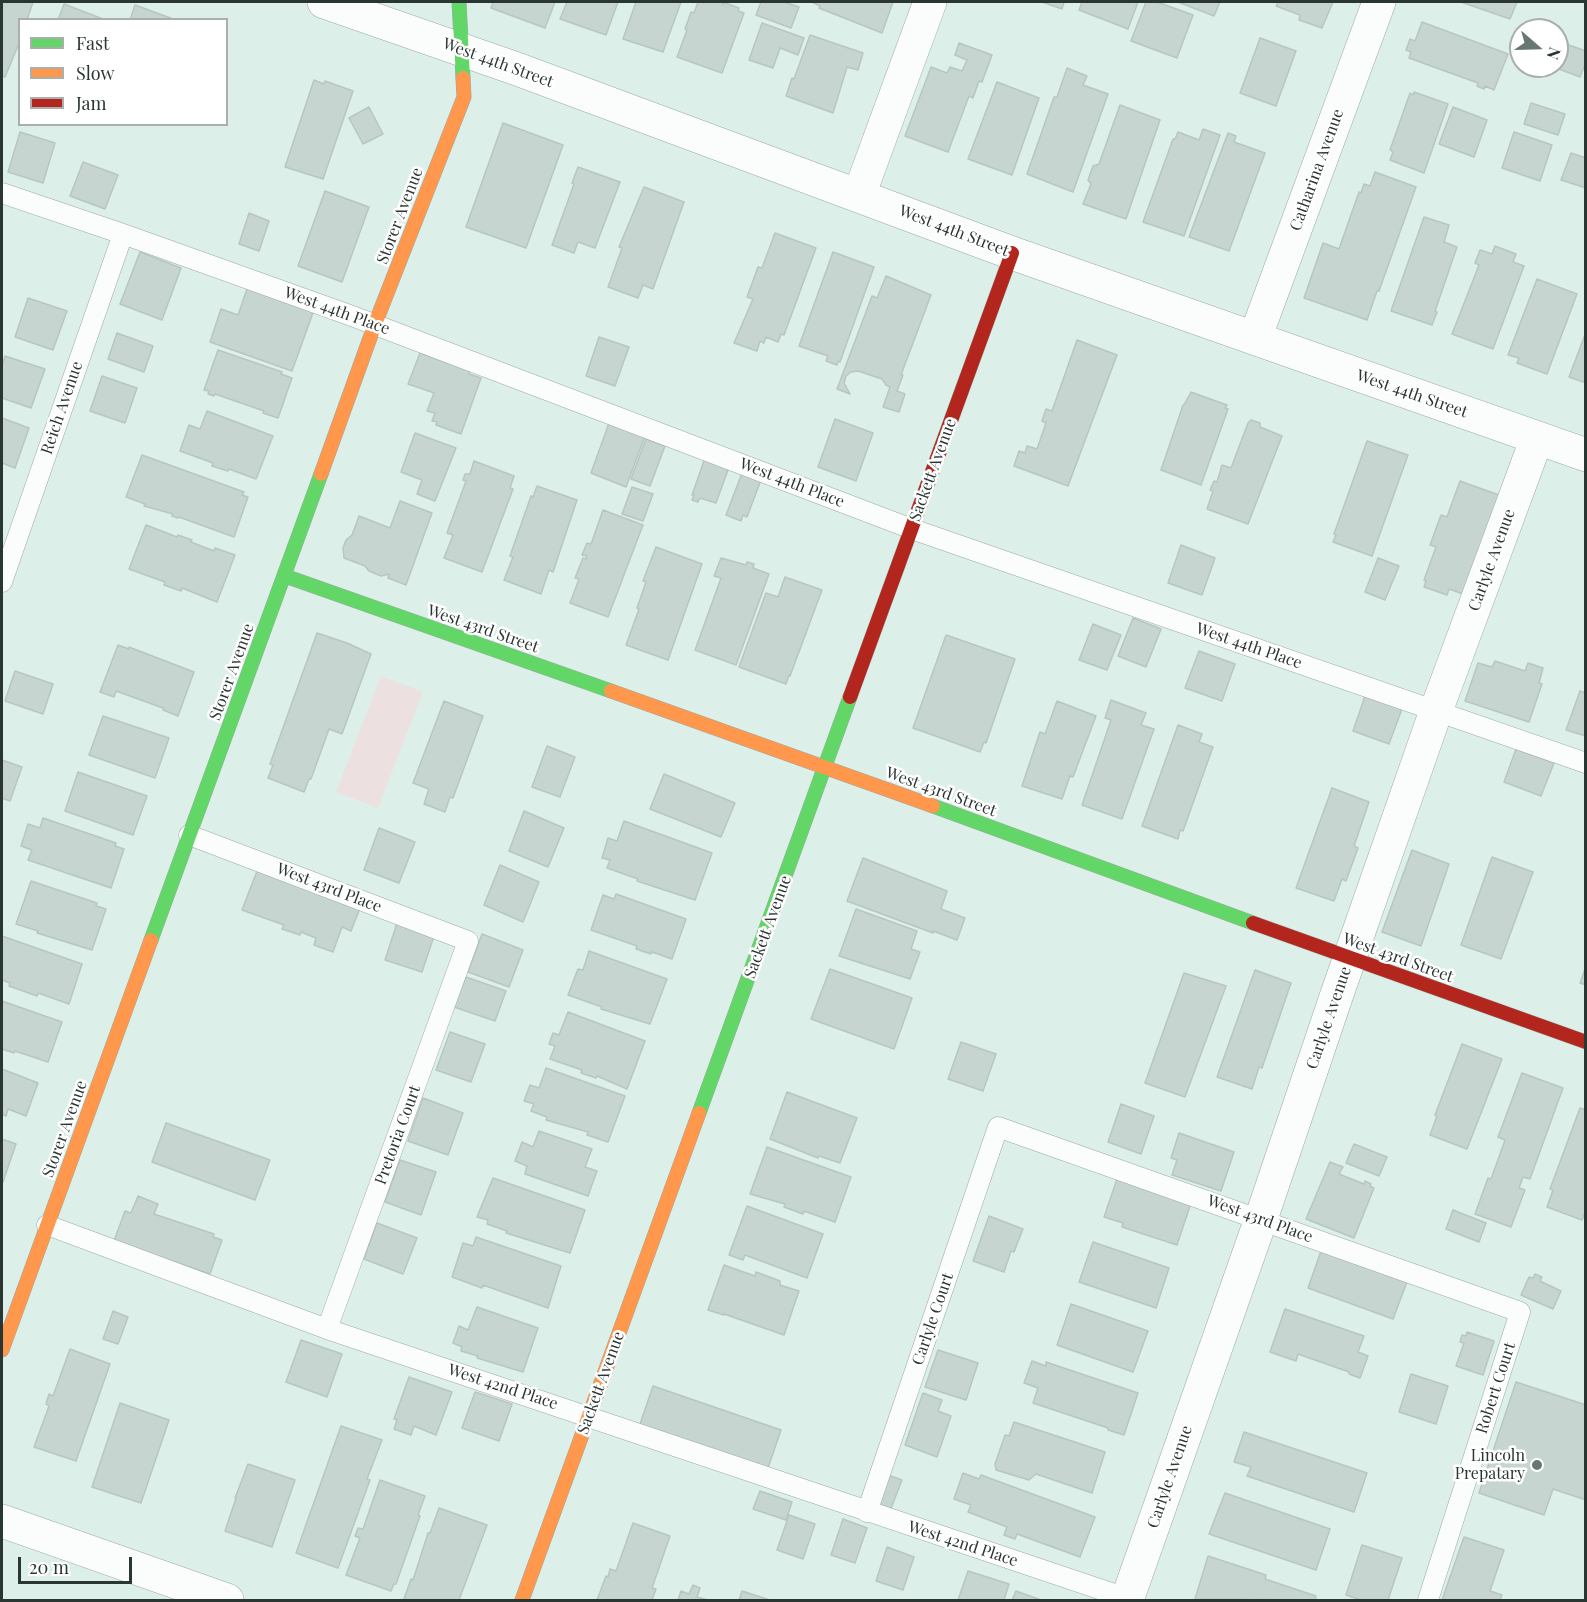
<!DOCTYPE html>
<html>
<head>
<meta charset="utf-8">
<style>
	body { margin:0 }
	#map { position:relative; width:1587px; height:1602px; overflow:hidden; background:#ddefe9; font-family:"Playfair Display",serif }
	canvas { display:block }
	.frame { position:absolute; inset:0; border:3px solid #293632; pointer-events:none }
	.legend { position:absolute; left:18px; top:18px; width:210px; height:108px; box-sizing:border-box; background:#fff; border:2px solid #a9afad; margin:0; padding:8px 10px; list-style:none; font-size:18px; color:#293632 }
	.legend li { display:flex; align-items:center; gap:12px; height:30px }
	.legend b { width:30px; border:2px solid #a9afad }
	.north { position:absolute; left:1509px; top:18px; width:60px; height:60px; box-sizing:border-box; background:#fff; border:2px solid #a9afad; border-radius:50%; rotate:110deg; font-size:16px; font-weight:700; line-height:24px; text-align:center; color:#293632 }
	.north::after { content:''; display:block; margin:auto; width:21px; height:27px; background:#687772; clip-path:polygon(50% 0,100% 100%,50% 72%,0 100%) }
	.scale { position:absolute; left:18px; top:1557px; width:114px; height:27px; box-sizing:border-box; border:3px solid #293632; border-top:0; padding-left:8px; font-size:18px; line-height:21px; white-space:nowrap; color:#293632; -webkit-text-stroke:4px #fff; paint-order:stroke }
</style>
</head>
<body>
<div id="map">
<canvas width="1587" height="1602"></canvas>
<div class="frame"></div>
<ul class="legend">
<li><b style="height:8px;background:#63d668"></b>Fast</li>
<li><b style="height:8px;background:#ff974d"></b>Slow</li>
<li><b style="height:8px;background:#b3261e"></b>Jam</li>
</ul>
<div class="north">N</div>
<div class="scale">20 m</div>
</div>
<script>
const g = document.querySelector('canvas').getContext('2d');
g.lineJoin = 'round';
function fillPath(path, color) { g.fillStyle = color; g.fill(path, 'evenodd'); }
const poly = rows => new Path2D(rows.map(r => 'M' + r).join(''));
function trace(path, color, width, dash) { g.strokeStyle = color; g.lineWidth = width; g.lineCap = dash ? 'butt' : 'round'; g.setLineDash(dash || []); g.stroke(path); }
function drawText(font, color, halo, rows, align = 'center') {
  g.font = font + ' "Playfair Display",serif'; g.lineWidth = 5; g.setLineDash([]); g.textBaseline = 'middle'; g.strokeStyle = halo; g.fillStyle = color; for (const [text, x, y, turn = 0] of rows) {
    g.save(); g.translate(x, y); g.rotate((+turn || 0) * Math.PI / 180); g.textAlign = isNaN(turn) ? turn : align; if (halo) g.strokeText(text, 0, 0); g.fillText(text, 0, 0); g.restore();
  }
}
fillPath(poly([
	[381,676,423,692,378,808,336,792]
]), '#ece1e0');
const building = poly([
	[2,2,33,2,27,20,20,20,20,41,5,77,2,76,2,2],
	[493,2,555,2,545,28,491,8,493,2],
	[567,2,618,2,606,35,560,19,567,2],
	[636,2,681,2,663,52,623,39,636,2],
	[698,2,724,2,723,5,725,3,739,8,738,11,744,13,722,73,677,57,687,30,685,29,691,12,694,13,698,2],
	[761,2,784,2,799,7,791,28,756,15,761,2],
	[812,2,893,2,882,33,819,8,820,6,812,2],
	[1042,2,1064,2,1062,9,1042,2],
	[1082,2,1138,2,1128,29,1079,10,1082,2],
	[1146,2,1157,2,1193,15,1177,58,1131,41,1146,2],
	[1178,2,1220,2,1214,16,1178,2],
	[1278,2,1333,2,1322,28,1299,20,1300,15,1276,6,1278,2],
	[1461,2,1517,2,1510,19,1461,2],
	[64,4,103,19,102,20,58,20,64,4],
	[135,5,176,20,130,20,135,5],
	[1422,22,1508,54,1494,90,1485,86,1484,89,1477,86,1478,83,1409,58,1411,52,1406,50,1410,39,1415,41,1422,22],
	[762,23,804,38,798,55,780,48,773,68,749,60,762,23],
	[810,35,863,53,858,70,847,67,833,113,786,96,792,78,794,79,810,35],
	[1260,38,1296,51,1276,106,1240,93,1260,38],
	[1557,41,1586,51,1586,62,1580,77,1551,66,1557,66,1557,41],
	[959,43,992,55,982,82,979,81,973,98,969,96,948,152,905,136,931,67,947,73,950,67,962,71,967,60,955,55,959,43],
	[1067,68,1087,76,1083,85,1108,94,1073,192,1027,174,1054,97,1057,97,1067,68],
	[314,80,324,84,325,81,353,91,323,179,285,167,314,80],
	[997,82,1039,98,1012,175,968,159,997,82],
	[1414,92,1448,104,1424,173,1390,160,1393,152,1390,150,1410,93,1413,95,1414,92],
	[1531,103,1565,114,1558,135,1524,124,1531,103],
	[1120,105,1160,120,1126,219,1083,204,1091,184,1088,180,1093,166,1099,164,1120,105],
	[369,107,383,134,363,144,349,118,369,107],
	[1453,107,1487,120,1474,157,1439,144,1453,107],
	[503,123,563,145,526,248,466,227,503,123],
	[1203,129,1220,135,1184,236,1143,222,1173,139,1175,139,1178,132,1199,140,1203,129],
	[20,132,55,143,43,183,8,172,20,132],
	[1514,132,1552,145,1540,181,1502,168,1514,132],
	[1228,133,1236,136,1234,142,1265,153,1229,251,1189,237,1228,133],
	[1571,153,1586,158,1586,188,1561,180,1571,153],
	[83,162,118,175,105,209,70,196,83,162],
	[578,167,620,182,595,248,578,242,574,253,552,245,574,184,572,183,578,167],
	[1375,172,1416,187,1379,291,1377,291,1367,320,1304,298,1323,243,1339,249,1359,192,1361,193,1364,184,1370,186,1375,172],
	[644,187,684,202,653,289,643,285,638,298,608,287,622,248,619,247,644,187],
	[325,191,369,207,342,282,298,266,325,191],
	[249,213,269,221,259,251,239,244,249,213],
	[1424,217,1449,225,1444,242,1457,247,1435,311,1437,312,1432,325,1391,311,1424,217],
	[775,233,816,248,784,335,781,334,778,342,766,337,764,343,760,341,757,351,734,343,753,299,747,297,758,267,762,268,775,233],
	[1495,246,1516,254,1513,262,1524,266,1493,349,1452,334,1479,265,1475,263,1480,250,1492,254,1495,246],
	[140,252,181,268,162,320,120,304,140,252],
	[833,252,874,267,840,362,838,361,837,365,826,361,828,356,799,346,833,252],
	[886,276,931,295,901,375,903,375,897,391,905,394,899,412,883,407,890,387,886,385,882,379,858,371,851,372,846,376,844,383,850,394,837,389,872,296,877,298,886,276],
	[1537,279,1577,294,1547,374,1517,363,1519,358,1508,355,1537,279],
	[248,286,314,310,292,371,210,342,221,309,238,315,248,286],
	[28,298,67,311,53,350,15,337,28,298],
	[1586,332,1586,383,1569,377,1586,332],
	[117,333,153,346,144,372,108,359,117,333],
	[599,337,629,347,615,386,586,376,599,337],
	[1077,340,1117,355,1068,486,1014,466,1019,451,1025,453,1027,446,1037,449,1046,423,1042,421,1046,409,1052,411,1077,340],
	[218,350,282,372,281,374,292,378,278,418,263,413,264,411,215,394,214,396,208,394,209,391,204,390,218,350],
	[420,353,470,371,469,374,481,378,461,434,436,425,437,422,432,421,435,413,427,411,434,393,408,384,420,353],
	[5,356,45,369,31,408,2,398,2,366,5,356],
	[102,376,137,388,125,423,90,411,102,376],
	[1191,392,1227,405,1225,408,1228,409,1201,485,1161,470,1183,405,1184,405,1191,392],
	[207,411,273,436,256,479,229,469,228,471,212,466,213,463,180,451,189,425,200,429,207,411],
	[2,418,29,428,15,468,2,463,2,418],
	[835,419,873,433,856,481,818,467,835,419],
	[1251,420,1260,423,1260,427,1282,436,1248,524,1207,509,1213,491,1210,490,1214,481,1217,482,1222,465,1231,468,1248,423,1251,420],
	[609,423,645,436,626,487,591,473,609,423],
	[415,433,456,448,435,501,417,494,422,480,401,472,415,433],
	[646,439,665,446,650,486,631,479,646,439],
	[1367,441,1408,455,1372,556,1333,542,1336,535,1334,534,1367,441],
	[142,455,244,492,242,495,248,497,234,537,179,517,178,518,172,516,173,514,144,506,145,504,126,497,142,455],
	[705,458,729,467,716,503,700,498,698,502,692,500,694,495,692,495,705,458],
	[474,461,514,476,510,488,513,489,482,572,444,558,453,535,447,533,466,481,463,480,465,474,470,474,474,461],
	[742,473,761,480,747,517,743,515,741,521,726,515,742,473],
	[1460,481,1499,495,1463,594,1449,589,1447,595,1424,587,1426,581,1424,580,1436,547,1430,545,1441,515,1447,517,1460,481],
	[537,486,577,500,553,572,549,570,541,594,504,580,513,557,510,556,531,496,533,497,537,486],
	[632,487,653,494,643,521,622,514,632,487],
	[400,501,432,513,406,585,388,578,389,574,381,576,369,571,365,566,344,558,343,548,346,540,352,535,359,516,390,528,400,501],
	[603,510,643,525,608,617,570,603,579,579,575,578,583,558,586,559,587,556,582,555,587,543,591,544,603,510],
	[146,525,177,537,178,535,192,540,191,542,214,551,215,548,235,555,217,602,182,588,181,591,164,585,165,582,129,569,146,525],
	[1181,545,1215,558,1202,595,1168,583,1181,545],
	[656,547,702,564,668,660,626,645,639,609,637,608,646,582,643,581,656,547],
	[721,558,746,565,747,562,754,564,753,568,769,574,736,665,695,650,721,578,714,576,721,558],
	[1378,558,1399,566,1385,600,1365,592,1378,558],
	[785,577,822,590,790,676,789,675,786,684,739,667,766,593,778,597,785,577],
	[1133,618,1161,629,1146,667,1118,656,1133,618],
	[1093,624,1121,635,1107,670,1079,660,1093,624],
	[317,633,347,643,371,654,342,734,329,729,311,779,309,779,304,792,268,778,273,765,270,764,317,633],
	[946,635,1015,659,986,743,984,742,980,752,913,728,946,635],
	[118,645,129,649,129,647,194,672,178,716,163,710,163,708,116,691,114,697,100,692,118,645],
	[1199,651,1235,664,1222,701,1185,688,1199,651],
	[1495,661,1525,671,1528,663,1543,668,1539,683,1542,684,1529,722,1465,701,1478,663,1492,667,1495,661],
	[15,671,53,684,43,714,5,701,15,671],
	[1580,691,1586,693,1586,736,1566,730,1580,691],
	[1365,696,1402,709,1389,744,1353,731,1365,696],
	[1111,700,1146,713,1141,725,1154,729,1122,819,1082,805,1111,720,1105,718,1111,700],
	[444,701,483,716,453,798,450,797,445,812,424,804,429,789,413,783,444,701],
	[1057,701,1096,716,1073,777,1070,776,1062,799,1022,786,1040,732,1045,734,1057,701],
	[103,716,169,738,155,778,89,755,103,716],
	[1178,725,1202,734,1199,742,1213,747,1183,831,1180,830,1178,839,1142,826,1178,725],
	[547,746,575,757,560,797,532,787,547,746],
	[1516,749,1554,763,1541,796,1504,782,1516,749],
	[2,760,22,767,10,801,2,798,2,760],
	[78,772,147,796,133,835,65,811,78,772],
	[664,774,735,803,721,837,650,809,664,774],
	[1332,788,1369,802,1354,846,1358,848,1346,881,1342,879,1334,901,1296,888,1332,788],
	[524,811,564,828,548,867,509,851,524,811],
	[43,818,116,843,115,846,124,849,111,888,28,860,32,850,21,846,28,824,40,828,43,818],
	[624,821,712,853,695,900,637,881,638,879,607,868,610,860,602,858,608,838,617,841,624,821],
	[379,828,415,842,399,883,364,870,379,828],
	[1412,850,1449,864,1421,946,1382,932,1412,850],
	[1492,857,1533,872,1501,959,1461,945,1492,857],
	[863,858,947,891,941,909,965,918,957,940,933,931,933,933,847,901,863,858],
	[500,865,539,882,523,922,484,905,500,865],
	[257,871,360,908,351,931,342,927,333,952,314,945,316,938,301,932,300,935,282,929,284,925,242,910,257,871],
	[31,881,97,903,96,906,106,909,92,950,37,933,38,931,16,924,31,881],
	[616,894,686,919,672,959,652,952,651,954,636,949,637,946,591,930,603,895,614,899,616,894],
	[856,909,917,931,911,949,920,952,910,979,839,956,856,909],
	[397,923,434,936,422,972,385,960,397,923],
	[482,934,523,950,509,987,468,972,482,934],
	[2,936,82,964,69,1004,38,993,37,996,9,986,10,983,2,980,2,936],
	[589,951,667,979,650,1024,601,1009,602,1007,568,995,578,969,583,970,589,951],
	[1586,966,1586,985,1580,983,1586,966],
	[830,969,912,998,894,1049,811,1019,830,969],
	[1255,970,1291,983,1262,1068,1259,1067,1252,1089,1217,1077,1255,970],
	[1184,973,1226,986,1185,1097,1145,1083,1184,973],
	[466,977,506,991,495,1021,454,1007,466,977],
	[2,1001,62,1022,48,1062,15,1051,14,1053,2,1049,2,1001],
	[568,1012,645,1041,627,1089,597,1076,596,1078,581,1073,582,1070,550,1059,555,1046,549,1044,553,1033,559,1035,568,1012],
	[450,1032,485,1044,471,1082,436,1070,450,1032],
	[961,1042,996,1054,983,1091,948,1079,961,1042],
	[1462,1044,1502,1059,1467,1149,1430,1135,1437,1116,1435,1115,1462,1044],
	[546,1068,625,1096,608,1142,587,1135,588,1132,546,1120,547,1117,531,1111,534,1104,524,1101,530,1085,539,1088,546,1068],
	[2,1069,38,1083,26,1116,8,1109,6,1116,2,1114,2,1069],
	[1522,1073,1563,1088,1530,1179,1523,1177,1519,1188,1525,1190,1511,1227,1475,1214,1488,1178,1491,1179,1505,1140,1498,1137,1522,1073],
	[787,1092,857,1118,840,1163,819,1156,818,1158,770,1139,787,1092],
	[423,1098,463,1113,448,1155,408,1141,423,1098],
	[1121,1104,1154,1116,1141,1154,1108,1142,1121,1104],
	[1580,1108,1586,1110,1586,1210,1582,1220,1547,1207,1553,1190,1550,1189,1580,1108],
	[166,1123,270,1160,255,1200,152,1162,166,1123],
	[539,1131,592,1149,585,1167,597,1171,588,1196,525,1174,527,1166,515,1161,522,1142,533,1147,539,1131],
	[1179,1133,1234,1152,1221,1191,1172,1175,1177,1160,1171,1158,1179,1133],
	[2,1139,16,1144,3,1182,2,1182,2,1139],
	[1354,1144,1387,1157,1379,1176,1346,1163,1354,1144],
	[767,1147,851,1177,835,1222,804,1211,803,1214,784,1207,785,1204,750,1194,767,1147],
	[400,1160,436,1172,421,1215,385,1202,400,1160],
	[1330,1162,1343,1167,1339,1174,1364,1184,1365,1181,1371,1184,1370,1186,1374,1188,1354,1238,1306,1219,1330,1162],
	[493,1178,585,1210,570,1253,506,1233,507,1231,487,1224,488,1220,477,1217,493,1178],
	[1117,1179,1191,1203,1177,1245,1122,1227,1123,1223,1104,1217,1117,1179],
	[138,1196,158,1204,154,1214,214,1234,213,1237,222,1240,210,1274,114,1241,125,1211,131,1213,138,1196],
	[747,1206,823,1234,807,1278,745,1255,743,1260,729,1255,747,1206],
	[1453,1210,1486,1223,1479,1242,1446,1229,1453,1210],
	[989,1216,1023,1229,1014,1252,1011,1251,1004,1272,973,1261,989,1216],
	[377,1223,417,1238,403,1274,364,1259,377,1223],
	[476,1237,561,1266,548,1308,483,1285,482,1288,452,1277,463,1243,473,1246,476,1237],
	[1093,1242,1169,1268,1156,1308,1079,1282,1093,1242],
	[1321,1251,1407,1282,1393,1319,1308,1288,1321,1251],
	[724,1265,755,1276,756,1272,780,1281,780,1285,799,1291,784,1335,724,1314,724,1315,708,1310,724,1265],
	[1535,1274,1542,1277,1540,1281,1561,1291,1553,1309,1521,1295,1529,1277,1533,1278,1535,1274],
	[1071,1304,1148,1331,1133,1372,1057,1345,1071,1304],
	[477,1307,538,1328,523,1372,477,1358,478,1356,461,1351,462,1347,453,1343,459,1326,468,1330,477,1307],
	[1285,1309,1364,1336,1358,1352,1368,1356,1360,1378,1349,1374,1349,1372,1298,1354,1296,1361,1270,1352,1285,1309],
	[113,1311,128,1317,118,1344,103,1339,113,1311],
	[1467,1332,1494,1341,1483,1375,1456,1366,1464,1343,1460,1342,1462,1335,1466,1336,1467,1332],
	[301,1340,342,1354,327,1397,286,1382,301,1340],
	[70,1349,110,1364,76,1461,34,1447,49,1406,46,1404,49,1394,53,1396,70,1349],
	[938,1350,978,1363,966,1400,925,1387,938,1350],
	[1032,1361,1046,1366,1046,1362,1138,1393,1124,1435,1108,1430,1108,1428,1033,1403,1038,1388,1024,1383,1032,1361],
	[1411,1374,1448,1386,1436,1424,1399,1412,1411,1374],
	[409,1377,452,1392,436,1435,414,1426,411,1435,394,1429,397,1420,394,1419,409,1377],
	[1516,1382,1586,1405,1586,1500,1553,1489,1544,1515,1479,1493,1516,1382],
	[653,1386,781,1430,767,1471,639,1427,653,1386],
	[475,1392,512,1404,499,1441,462,1428,475,1392],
	[923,1393,942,1400,938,1411,951,1416,937,1457,905,1445,923,1393],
	[120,1403,169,1420,141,1503,92,1487,120,1403],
	[1014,1422,1105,1452,1092,1493,1036,1474,1029,1480,996,1470,995,1464,1005,1435,1009,1436,1014,1422],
	[341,1426,382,1440,367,1479,370,1480,338,1568,296,1553,341,1426],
	[1244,1432,1367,1473,1354,1512,1247,1476,1251,1467,1234,1462,1244,1432],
	[248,1464,295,1480,272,1547,225,1531,236,1498,235,1498,248,1464],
	[963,1473,979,1479,981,1475,1095,1517,1080,1557,1017,1534,1015,1539,1004,1535,1007,1527,968,1512,971,1505,954,1499,963,1473],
	[885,1474,902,1480,890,1511,873,1504,885,1474],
	[380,1480,425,1496,418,1515,420,1516,396,1584,394,1584,391,1591,346,1575,360,1538,355,1536,358,1528,363,1529,380,1480],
	[760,1491,792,1502,786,1520,753,1509,760,1491],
	[1225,1493,1330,1529,1316,1570,1209,1534,1225,1493],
	[439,1508,487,1525,459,1600,409,1600,404,1599,411,1579,413,1580,428,1533,430,1533,439,1508],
	[789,1515,815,1524,803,1559,777,1550,789,1515],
	[843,1519,867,1528,855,1563,831,1555,843,1519],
	[633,1523,670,1536,652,1588,656,1589,652,1600,597,1600,606,1576,608,1577,610,1569,616,1571,633,1523],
	[1464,1537,1504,1550,1490,1591,1502,1595,1500,1600,1442,1600,1464,1537],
	[1362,1545,1402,1558,1388,1600,1361,1600,1346,1595,1362,1545],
	[887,1547,914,1557,903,1590,876,1581,887,1547],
	[1208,1556,1266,1575,1265,1579,1316,1596,1315,1600,1195,1599,1208,1556],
	[968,1571,1009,1584,1004,1600,958,1600,968,1571],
	[693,1585,700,1588,697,1597,708,1600,678,1600,681,1591,689,1594,693,1585],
	[742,1591,770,1600,739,1600,742,1591],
	[1016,1591,1041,1600,1012,1600,1016,1591]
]);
fillPath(building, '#c7d5d1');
trace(building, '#b8c6c1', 1.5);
const lane = poly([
	[2,193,123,234,352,316,912,529,1586,763],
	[2,582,123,234],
	[189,835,468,941,327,1329],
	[47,1225,327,1329,1132,1600],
	[867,1512,998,1127,1520,1312,1428,1600]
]);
const street = poly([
	[324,2,517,69,1012,253,1586,455],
	[859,195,930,2],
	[1255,338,1379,2],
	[2,1521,227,1600],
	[1127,1600,1261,1219,1336,997,1436,711,1537,438]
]);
const fast = poly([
	[459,2,463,78],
	[285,576,611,691],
	[933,806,1253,923],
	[151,940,321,474],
	[699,1113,850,697]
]);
const slow = poly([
	[321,474,375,324,464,97,463,78],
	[611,691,933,806],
	[2,1350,151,940],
	[522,1600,699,1113]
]);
const jam = poly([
	[850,697,1012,253],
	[1253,923,1586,1042]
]);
trace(lane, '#9caaa5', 21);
trace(street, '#9caaa5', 34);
trace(fast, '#9caaa5', 15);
trace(slow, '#9caaa5', 15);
trace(jam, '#9caaa5', 15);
trace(lane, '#fafdfc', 20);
trace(street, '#fafdfc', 33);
trace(fast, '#63d668', 14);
trace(slow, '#ff974d', 14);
trace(jam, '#b3261e', 14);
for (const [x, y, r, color] of [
	[1537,1465,6,"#687772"]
]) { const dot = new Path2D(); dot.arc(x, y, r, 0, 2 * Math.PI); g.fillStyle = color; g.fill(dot); trace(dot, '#fff', 2); }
drawText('16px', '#293632', '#fff', [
	["West 44th Street",498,63,20],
	["Catharina Avenue",1317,170,-70],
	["Storer Avenue",400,216,-69],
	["West 44th Street",954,231,21],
	["West 44th Place",337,311,20],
	["West 44th Street",1412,394,19],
	["Reich Avenue",62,408,-71],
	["Sackett Avenue",933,470,-70],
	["West 44th Place",792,483,21],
	["Carlyle Avenue",1492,560,-70],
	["West 43rd Street",483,629,19],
	["West 44th Place",1249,646,19],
	["Storer Avenue",232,672,-70],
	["West 43rd Street",941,792,20],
	["West 43rd Place",329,888,21],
	["Sackett Avenue",768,927,-70],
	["West 43rd Street",1398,958,20],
	["Carlyle Avenue",1329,1018,-71],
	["Storer Avenue",65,1129,-70],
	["Pretoria Court",398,1135,-70],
	["West 43rd Place",1260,1219,20],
	["Carlyle Court",933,1319,-71],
	["Sackett Avenue",601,1383,-70],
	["West 42nd Place",503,1387,18],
	["Robert Court",1496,1388,-72],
	["Carlyle Avenue",1170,1477,-71],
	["West 42nd Place",963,1544,18]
]);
drawText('16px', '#293632', '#fff', [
	["Lincoln",1525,1456],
	["Prepatary",1525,1474]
], 'right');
</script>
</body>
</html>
